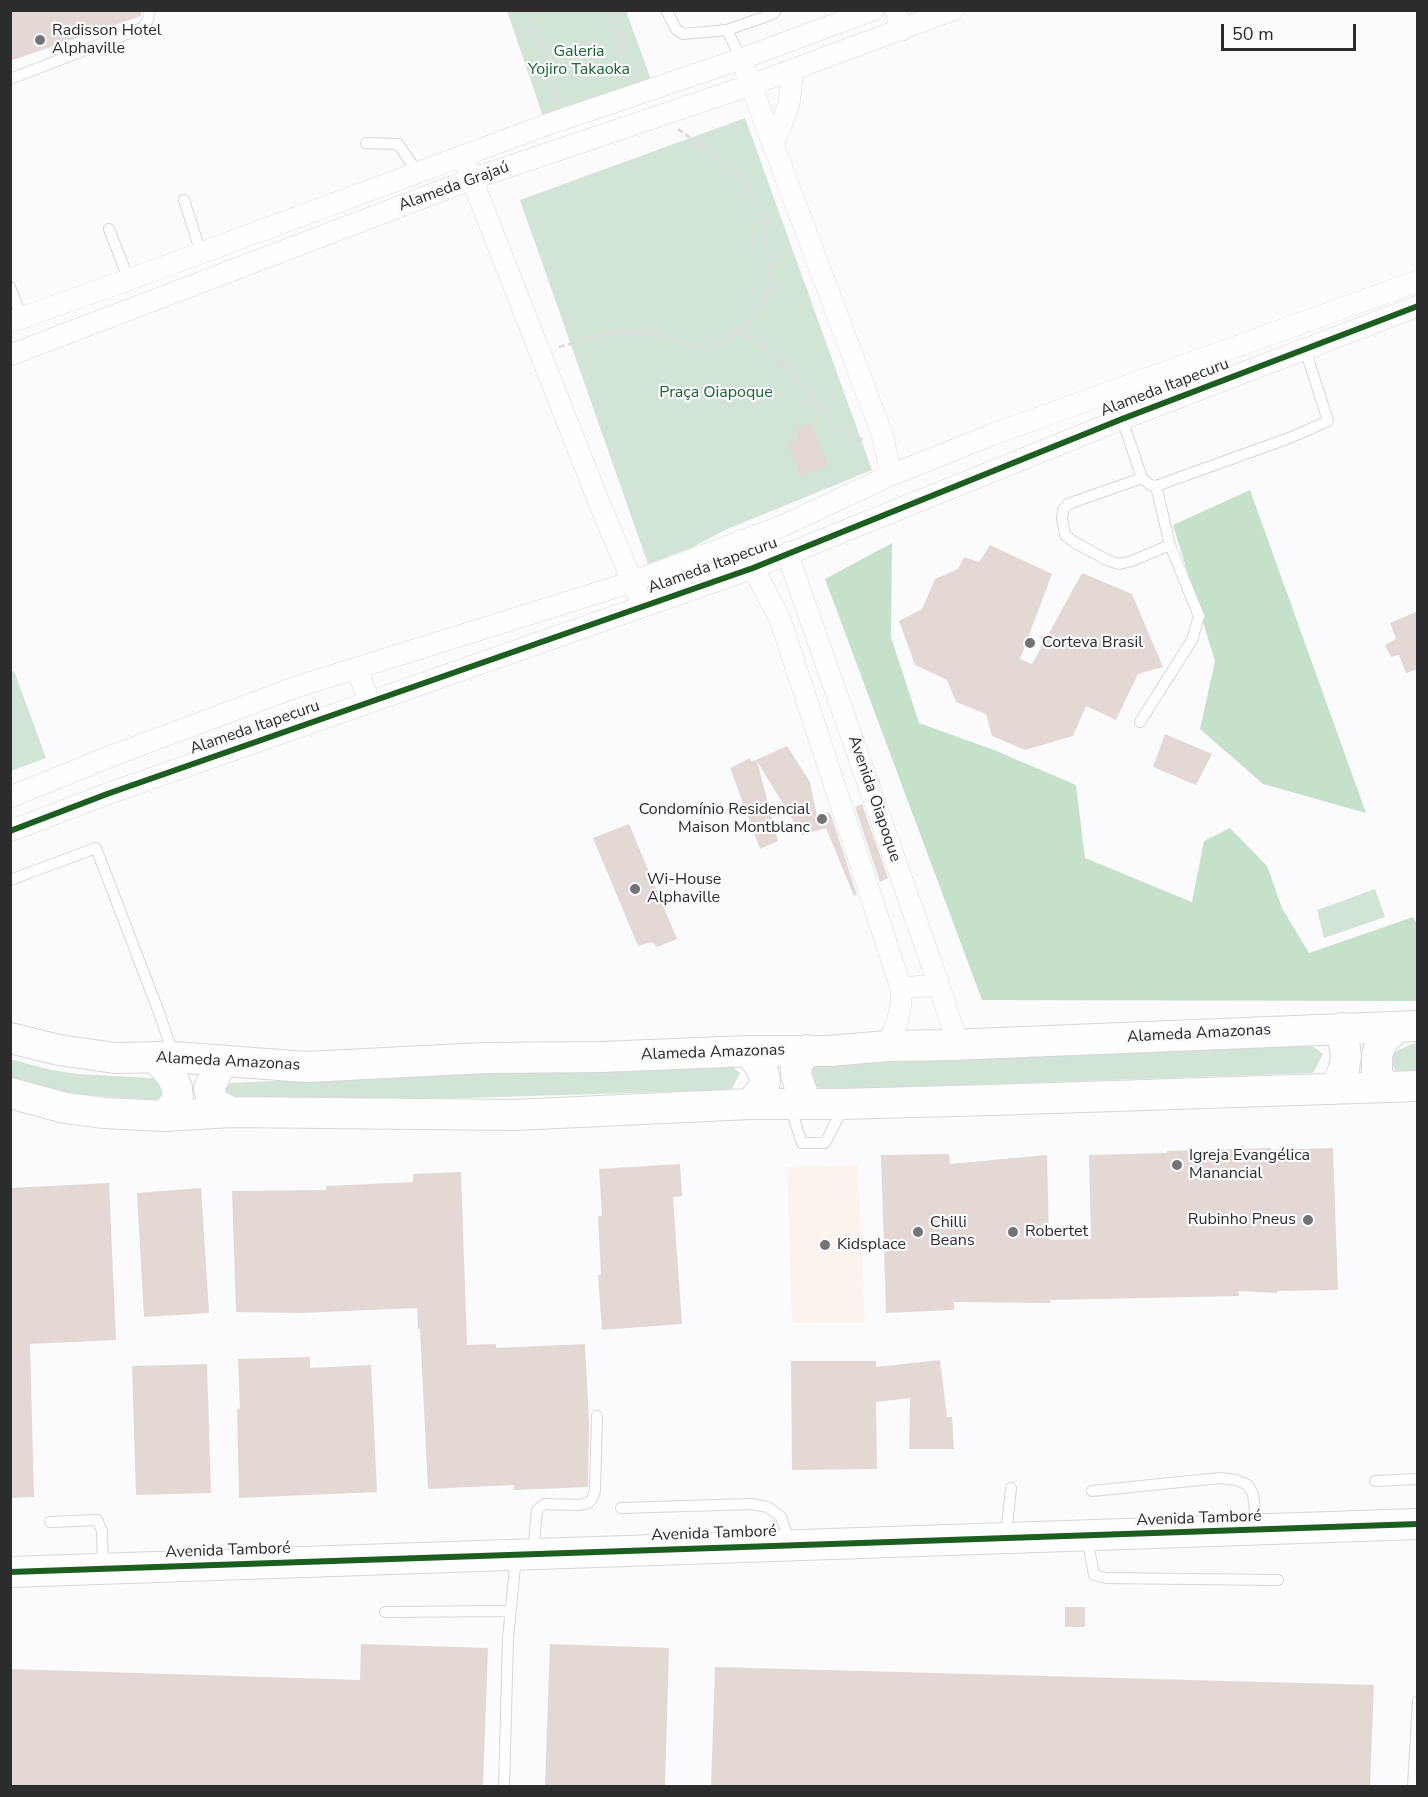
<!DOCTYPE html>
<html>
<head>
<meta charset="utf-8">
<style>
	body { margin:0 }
	#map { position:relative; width:1428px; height:1797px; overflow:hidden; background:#fbfbfd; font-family:"Nunito Sans",sans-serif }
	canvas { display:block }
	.frame { position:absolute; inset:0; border:12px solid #2c2c2e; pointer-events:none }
	.scale { position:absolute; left:1221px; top:24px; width:135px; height:27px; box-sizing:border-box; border:3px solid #2c2c2e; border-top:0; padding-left:8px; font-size:18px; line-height:21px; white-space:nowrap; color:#2c2c2e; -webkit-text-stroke:4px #fafafe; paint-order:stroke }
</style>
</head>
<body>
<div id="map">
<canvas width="1428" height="1797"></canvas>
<div class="frame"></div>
<div class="scale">50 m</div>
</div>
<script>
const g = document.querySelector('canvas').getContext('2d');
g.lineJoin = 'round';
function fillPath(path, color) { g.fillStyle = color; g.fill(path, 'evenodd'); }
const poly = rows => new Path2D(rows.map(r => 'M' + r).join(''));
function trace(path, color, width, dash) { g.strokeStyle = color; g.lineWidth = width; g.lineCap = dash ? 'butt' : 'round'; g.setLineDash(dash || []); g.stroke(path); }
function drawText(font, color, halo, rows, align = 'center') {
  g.font = font + ' "Nunito Sans",sans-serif'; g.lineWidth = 4.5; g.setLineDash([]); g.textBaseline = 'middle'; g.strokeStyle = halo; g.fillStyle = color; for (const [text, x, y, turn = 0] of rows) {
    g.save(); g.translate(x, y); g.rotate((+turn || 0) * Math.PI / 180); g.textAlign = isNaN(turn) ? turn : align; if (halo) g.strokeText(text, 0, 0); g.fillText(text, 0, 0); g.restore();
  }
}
fillPath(poly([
	[858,1165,865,1323,792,1323,787,1167]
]), '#fdf3ee');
fillPath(poly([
	[507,11,626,11,654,88,546,125],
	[745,118,872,470,725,530,693,547,648,564,520,200],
	[14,671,46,758,11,771,10,672],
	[1375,889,1385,917,1324,938,1317,910],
	[1306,1041,1323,1054,1313,1073,822,1090,813,1084,812,1064],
	[1417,1043,1417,1071,1396,1072,1388,1055,1412,1044],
	[10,1059,47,1069,77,1074,151,1078,162,1081,165,1088,159,1100,52,1093,11,1081],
	[731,1066,740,1073,731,1090,229,1105,217,1099,230,1083,599,1067]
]), '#d2e4d5');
fillPath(poly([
	[1250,490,1366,813,1263,784,1200,729,1215,661,1173,525],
	[892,543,891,637,919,723,994,750,1076,785,1085,858,1192,902,1204,841,1230,828,1267,866,1282,908,1309,953,1413,917,1417,924,1417,1001,982,1000,825,579]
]), '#c5e1ca');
fillPath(poly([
	[10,10,141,10,141,16,10,61],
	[811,423,828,465,801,476,788,443,799,439,795,429],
	[990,545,1052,574,1020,659,1032,664,1082,573,1132,594,1163,667,1138,674,1116,720,1086,706,1073,736,1025,750,992,736,986,714,956,702,947,680,915,665,899,621,922,609,935,579,958,569,964,557,979,562],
	[1418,611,1418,669,1406,673,1399,655,1391,657,1385,645,1396,639,1390,623],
	[1165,734,1212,754,1196,785,1153,767],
	[787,746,810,782,817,816,830,812,857,895,854,896,826,828,802,835,757,761,778,841,760,849,730,768,750,758,751,762],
	[862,804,888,878,880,882,855,807],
	[629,824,677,939,657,947,652,942,638,946,593,838],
	[1271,1148,1271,1150,1333,1148,1338,1290,1277,1291,1277,1293,1238,1291,1239,1296,1050,1300,1050,1303,954,1302,954,1310,886,1313,881,1155,949,1154,950,1164,1047,1155,1049,1240,1091,1239,1089,1155,1167,1153,1167,1151],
	[680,1164,682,1196,673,1197,682,1324,602,1330,598,1275,601,1275,598,1216,602,1216,599,1169],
	[461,1172,467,1345,496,1344,496,1348,585,1344,589,1421,588,1487,514,1490,514,1485,428,1489,420,1329,418,1329,417,1308,299,1313,236,1312,232,1191,326,1190,326,1186,413,1182,413,1174],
	[109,1183,116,1340,30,1344,34,1497,10,1498,10,1188],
	[201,1188,209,1313,144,1317,137,1193],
	[310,1357,310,1368,371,1365,377,1492,239,1498,237,1409,240,1409,238,1359],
	[940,1360,947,1417,952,1417,954,1449,909,1449,910,1398,876,1402,877,1469,792,1470,791,1361,876,1361,876,1367],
	[207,1364,211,1493,136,1495,132,1366],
	[1065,1607,1085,1607,1085,1627,1065,1627],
	[361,1644,488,1648,483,1786,10,1786,10,1669,360,1680],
	[550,1644,669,1648,665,1786,545,1786],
	[715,1667,1374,1685,1370,1786,711,1786]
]), '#e4d8d4');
const lane = poly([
	[666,10,676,29,683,34,727,30,773,14,776,10],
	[727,30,741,59],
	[10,79,142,28,148,20,149,10],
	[366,143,398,144,418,173],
	[184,200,201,253],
	[109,229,129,280],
	[10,287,22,318],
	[1122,419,1142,478,1150,485,1156,486,1292,437,1328,421,1305,349],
	[1142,478,1068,504,1063,510,1062,518,1065,535,1074,542,1107,560,1119,564,1132,561,1170,545],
	[1140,722,1192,640,1199,616,1170,545,1156,486],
	[10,880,96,848,160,1015,173,1055],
	[793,1107,794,1119,802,1143,825,1143,839,1116,839,1105],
	[1375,1481,1418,1479],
	[1092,1491,1220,1478,1236,1480,1248,1485,1253,1494,1257,1527],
	[621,1508,751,1504,768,1507,781,1517,790,1544],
	[50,1522,97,1520,102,1531,103,1568],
	[1006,1536,1011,1488],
	[1087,1538,1094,1575,1106,1578,1278,1580],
	[533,1553,537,1510,544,1504,578,1505,588,1503,592,1499,595,1490,597,1416],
	[385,1612,510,1611],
	[504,1786,508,1639,516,1556],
	[1413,1786,1418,1701]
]);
const street = poly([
	[895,10,902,30],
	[746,72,883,437,891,475],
	[773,146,789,104,793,69],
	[467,167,600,505,638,595],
	[10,322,136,277,546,125,741,59,873,10],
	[10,355,472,179,751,85,953,10],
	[741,540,753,568,780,619,901,988,901,1004,897,1023,888,1046],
	[787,553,939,985,958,1045],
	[357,668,369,702],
	[10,797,114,755,296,687,632,582,782,526,891,475,991,435,1418,281],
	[10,831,107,794,753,568,1122,419,1418,306],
	[901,988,939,985]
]);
const secondary = poly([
	[10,1038,59,1050,115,1058,173,1057,307,1067,484,1058,601,1057,749,1051,829,1051,888,1046,950,1045,1418,1026],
	[806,1050,796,1067,796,1075,806,1104],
	[749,1051,763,1071,765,1081,763,1089,750,1104],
	[155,1057,172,1076,177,1088,178,1100,164,1116],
	[222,1061,209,1088,213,1103,231,1112],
	[1382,1087,1377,1072,1377,1055,1382,1041,1397,1027],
	[1335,1089,1344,1069,1346,1056,1342,1028],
	[10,1093,65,1108,104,1113,164,1116,231,1112,514,1115,750,1104,839,1104,992,1100,1418,1086],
	[10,1572,1418,1524]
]);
trace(lane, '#d7d7d9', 12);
trace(street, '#d7d7d9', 22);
trace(secondary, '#d7d7d9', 32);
trace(poly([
	[526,10,559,102],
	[608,10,632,76],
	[739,331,759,341,788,369,834,426,861,439,864,439],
	[559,347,602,335,622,331,652,334,681,341,701,349,718,344,739,331,753,316,767,295,770,271,765,226,747,188,732,168,678,129]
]), '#ddddde', 3, [6, 3]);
trace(lane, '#fefeff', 10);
trace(street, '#fefeff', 21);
trace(secondary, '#fefeff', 30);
trace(poly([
	[10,831,107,794,753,568,1122,419,1418,306],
	[10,1572,1418,1524]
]), '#1b5e20', 6);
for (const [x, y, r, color] of [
	[40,40,6,"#747476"],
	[1030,643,6,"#747476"],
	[822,819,6,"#747476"],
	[635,889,6,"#747476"],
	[1177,1165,6,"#747476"],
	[1308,1220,6,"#747476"],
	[918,1232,6,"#747476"],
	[1013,1232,6,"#747476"],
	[825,1245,6,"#747476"]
]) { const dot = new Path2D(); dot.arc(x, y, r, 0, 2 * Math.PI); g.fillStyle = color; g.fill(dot); trace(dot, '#fafafe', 2); }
drawText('16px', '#2c2c2e', '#fafafe', [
	["Radisson Hotel",52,31],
	["Alphaville",52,49],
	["Corteva Brasil",1042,643],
	["Condomínio Residencial",810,810,"right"],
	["Maison Montblanc",810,828,"right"],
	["Wi-House",647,880],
	["Alphaville",647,898],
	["Igreja Evangélica",1189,1156],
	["Manancial",1189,1174],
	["Rubinho Pneus",1296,1220,"right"],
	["Chilli",930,1223],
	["Beans",930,1241],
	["Robertet",1025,1232],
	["Kidsplace",837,1245]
], 'left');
drawText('16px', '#1c6630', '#fafafe', [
	["Galeria",579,52],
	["Yojiro Takaoka",579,70],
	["Praça Oiapoque",716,393]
]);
drawText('16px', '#2c2c2e', '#fafafe', [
	["Alameda Grajaú",454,187,-20],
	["Alameda Itapecuru",1165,388,-21],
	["Alameda Itapecuru",713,566,-20],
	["Alameda Itapecuru",255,728,-19],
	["Avenida Oiapoque",874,799,71],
	["Alameda Amazonas",1199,1034,-3],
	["Alameda Amazonas",713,1053,-2],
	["Alameda Amazonas",228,1062,3],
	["Avenida Tamboré",1199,1519,-2],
	["Avenida Tamboré",714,1534,-2],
	["Avenida Tamboré",228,1551,-2]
]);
</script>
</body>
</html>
